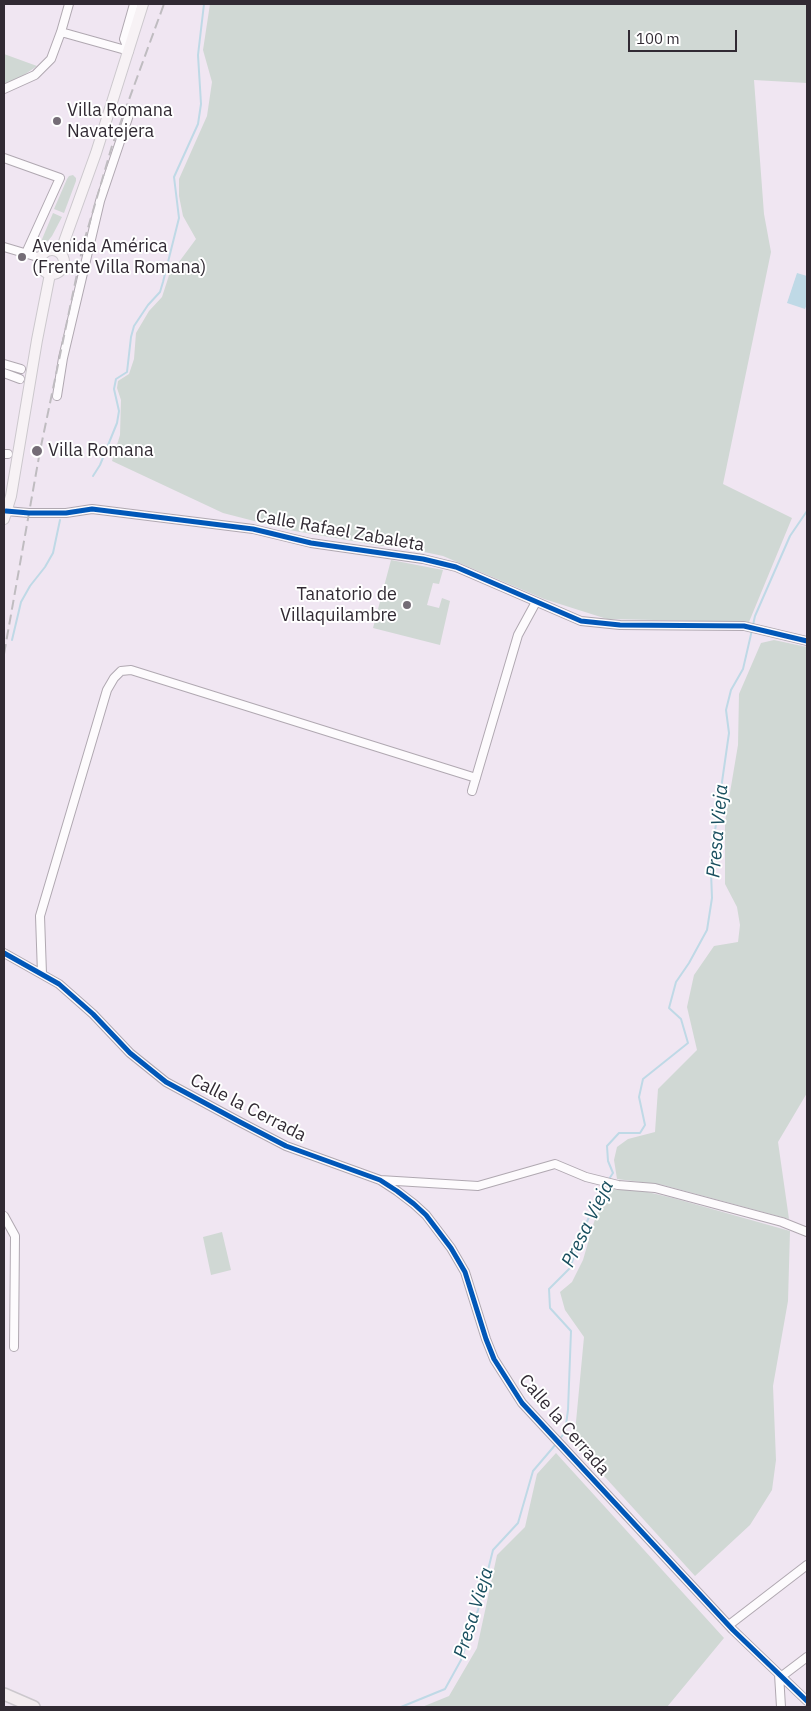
<!DOCTYPE html>
<html>
<head>
<meta charset="utf-8">
<style>
	body { margin:0 }
	#map { position:relative; width:811px; height:1711px; overflow:hidden; background:#f0e6f2; font-family:"IBM Plex Sans",sans-serif }
	canvas { display:block }
	.frame { position:absolute; inset:0; border:5px solid #312a33; pointer-events:none }
	.scale { position:absolute; left:628px; top:30px; width:109px; height:22px; box-sizing:border-box; border:2px solid #312a33; border-top:0; padding-left:6px; font-size:15px; line-height:18px; white-space:nowrap; color:#312a33; -webkit-text-stroke:4px #fff; paint-order:stroke }
</style>
</head>
<body>
<div id="map">
<canvas width="811" height="1711"></canvas>
<div class="frame"></div>
<div class="scale">100 m</div>
</div>
<script>
const g = document.querySelector('canvas').getContext('2d');
g.lineJoin = 'round';
function fillPath(path, color) { g.fillStyle = color; g.fill(path, 'evenodd'); }
const poly = rows => new Path2D(rows.map(r => 'M' + r).join(''));
function trace(path, color, width, dash) { g.strokeStyle = color; g.lineWidth = width; g.lineCap = dash ? 'butt' : 'round'; g.setLineDash(dash || []); g.stroke(path); }
function drawText(font, color, halo, rows, align = 'center') {
  g.font = font + ' "IBM Plex Sans",sans-serif'; g.lineWidth = 4; g.setLineDash([]); g.textBaseline = 'middle'; g.strokeStyle = halo; g.fillStyle = color; for (const [text, x, y, turn = 0] of rows) {
    g.save(); g.translate(x, y); g.rotate((+turn || 0) * Math.PI / 180); g.textAlign = isNaN(turn) ? turn : align; if (halo) g.strokeText(text, 0, 0); g.fillText(text, 0, 0); g.restore();
  }
}
fillPath(poly([
	[210,4,807,4,807,83,754,80,764,214,771,252,723,484,792,518,749,622,607,619,544,599,443,556,392,545,381,546,289,530,223,513,112,461,120,435,121,400,117,388,118,381,129,374,134,359,136,333,149,311,162,297,172,266,179,262,196,239,183,216,179,196,179,179,207,116,212,82,203,50],
	[4,54,37,66,24,75,4,86],
	[73,175,76,178,76,181,64,213,54,209,67,179,69,176],
	[53,213,62,217,52,236,48,241,40,244],
	[391,560,443,570,439,584,433,583,427,605,439,608,442,598,450,601,440,645,373,628],
	[774,640,807,647,807,1093,778,1142,789,1219,663,1185,617,1179,614,1160,617,1147,628,1139,655,1132,658,1089,697,1050,687,1007,694,975,714,946,738,942,740,925,737,907,725,884,725,822,738,745,739,694,761,643],
	[608,1189,639,1190,673,1198,790,1231,788,1301,773,1386,776,1460,772,1490,750,1525,695,1576,574,1443,584,1337,565,1310,560,1292,572,1282,583,1260,594,1222],
	[222,1232,231,1270,211,1275,203,1237],
	[556,1453,724,1638,667,1707,422,1707,449,1696,477,1648,497,1555,525,1527,537,1474]
]), '#d0d8d4');
fillPath(poly([
	[797,273,807,276,807,304,805,309,787,303]
]), '#bfd9e6');
trace(poly([
	[93,476,100,465,117,423,119,411,114,389,116,379,127,372,131,337,134,326,148,305,160,292,163,282,179,218,174,177,198,124,201,104,198,55,204,4],
	[753,625,755,616,790,536,807,511],
	[12,640,21,602,30,586,45,567,53,553,60,520],
	[609,1179,613,1173,608,1161,607,1146,619,1133,640,1133,645,1125,639,1097,643,1079,688,1043,681,1019,669,1008,676,982,689,963,707,930,712,898,711,872,713,845,729,733,726,710,731,690,743,669,752,630],
	[559,1440,565,1432,568,1410,571,1331,550,1308,549,1289,570,1268,584,1229,596,1200,606,1183],
	[401,1707,445,1689,461,1660,478,1610,493,1550,518,1523,533,1471,556,1444]
]), '#bfd9e6', 2);
const minor = poly([
	[61,32,129,51],
	[129,51,124,39,134,4],
	[4,89,35,75,51,59,61,32,69,4],
	[4,158,60,178,26,253],
	[4,247,41,258],
	[4,364,21,369],
	[4,373,20,379],
	[57,396,63,358,100,201,131,109],
	[4,454,8,454],
	[6,511,29,513,66,513,92,509,253,529,311,543,423,559,456,567,581,621,620,625,744,626,807,641],
	[472,791,518,635,536,602],
	[4,953,59,984,93,1014,130,1053,166,1082,240,1122,286,1146,380,1180,397,1191,414,1204,426,1215,451,1248,465,1272,486,1339,494,1359,522,1403,733,1630,807,1701],
	[42,974,40,916,107,690,114,678,121,671,131,670,476,778],
	[380,1180,478,1186,555,1164,586,1177,618,1185,655,1188,782,1222,807,1232],
	[4,1216,15,1236,14,1347],
	[729,1625,807,1565],
	[779,1674,781,1707],
	[782,1676,807,1657]
]);
const major = poly([
	'40 262a12 12 0 1 1 24 0a12 12 0 1 1-24 0Z',
	[60,253,96,153,143,4],
	[4,519,11,496,37,340,50,274]
]);
const highway = poly([
	[4,1694,34,1707]
]);
trace(minor, '#b0a8b1', 10);
trace(major, '#ccc8cd', 12);
trace(highway, '#ccc8cd', 14);
trace(minor, '#fdfbfd', 8);
trace(major, '#f7f2f5', 10);
trace(highway, '#f3ecef', 11);
trace(poly([
	[4,654,40,451,83,245,112,146,164,4]
]), '#bfbcc0', 2, [10, 5]);
trace(poly([
	[6,511,29,513,66,513,92,509,253,529,311,543,423,559,456,567,581,621,620,625,744,626,807,641],
	[4,953,59,984,93,1014,130,1053,166,1082,240,1122,286,1146,380,1180,397,1191,414,1204,426,1215,451,1248,465,1272,486,1339,494,1359,522,1403,733,1630,807,1701]
]), '#0057b8', 5);
for (const [x, y, r, color] of [
	[57,121,5,"#746c76"],
	[22,257,5,"#746c76"],
	[37,451,6,"#746c76"],
	[407,605,5,"#746c76"]
]) { const dot = new Path2D(); dot.arc(x, y, r, 0, 2 * Math.PI); g.fillStyle = color; g.fill(dot); trace(dot, '#fff', 2); }
drawText('18px', '#312a33', '#fff', [
	["Villa Romana",67,111],
	["Navatejera",67,132],
	["Avenida América",32,247],
	["(Frente Villa Romana)",32,268],
	["Villa Romana",48,451],
	["Tanatorio de",397,595,"right"],
	["Villaquilambre",397,616,"right"]
], 'left');
drawText('18px', '#312a33', '#fff', [
	["Calle Rafael Zabaleta",340,531,10],
	["Calle la Cerrada",248,1108,27],
	["Calle la Cerrada",564,1425,49]
]);
drawText('italic 19px', '#194f5f', '#fff', [
	["Presa Vieja",718,831,-85],
	["Presa Vieja",588,1224,-64],
	["Presa Vieja",474,1613,-73]
]);
</script>
</body>
</html>
